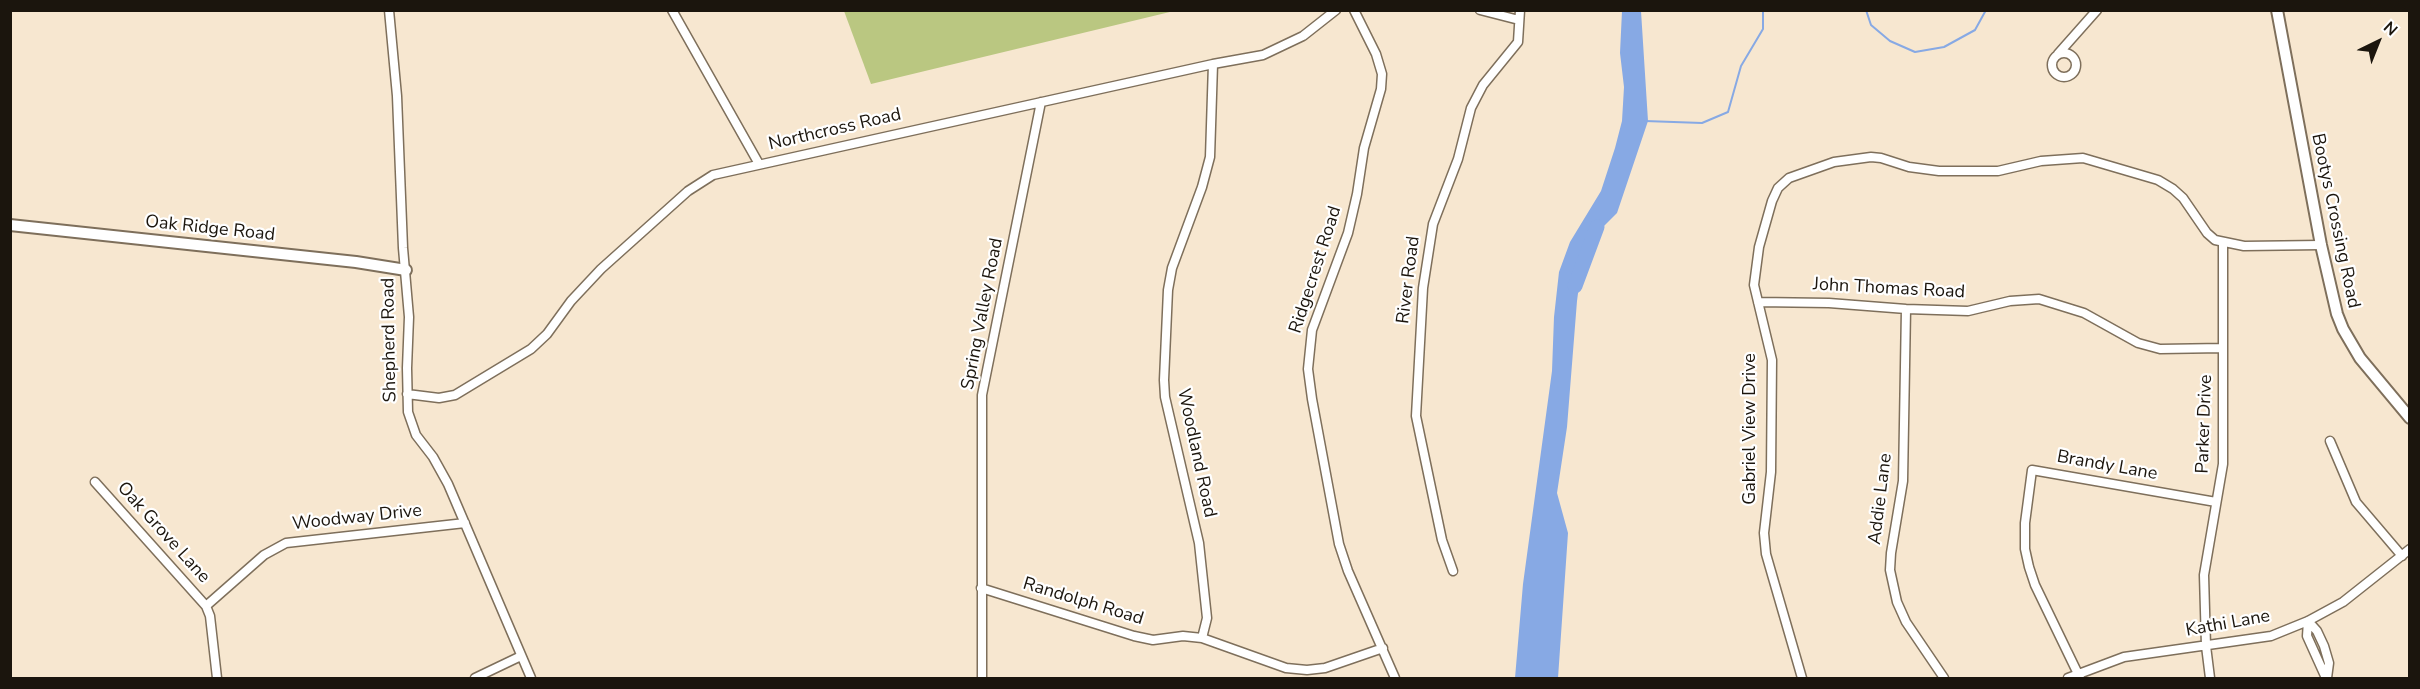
<!DOCTYPE html>
<html>
<head>
<meta charset="utf-8">
<style>
	body { margin:0 }
	#map { position:relative; width:2420px; height:689px; overflow:hidden; background:#f7e7d0; font-family:"Nunito Sans",sans-serif }
	canvas { display:block }
	.frame { position:absolute; inset:0; border:12px solid #1b150d; pointer-events:none }
	.north { position:absolute; left:2348px; top:12px; width:60px; height:60px; -webkit-text-stroke:4px #fff; paint-order:stroke; rotate:43deg; font-size:16px; font-weight:700; line-height:24px; text-align:center; color:#1b150d }
	.north::after { content:''; display:block; margin:auto; width:21px; height:27px; background:#1b150d; clip-path:polygon(50% 0,100% 100%,50% 72%,0 100%) }
</style>
</head>
<body>
<div id="map">
<canvas width="2420" height="689"></canvas>
<div class="frame"></div>
<div class="north">N</div>
</div>
<script>
const g = document.querySelector('canvas').getContext('2d');
g.lineJoin = 'round';
function fillPath(path, color) { g.fillStyle = color; g.fill(path, 'evenodd'); }
const poly = rows => new Path2D(rows.map(r => 'M' + r).join(''));
function trace(path, color, width, dash) { g.strokeStyle = color; g.lineWidth = width; g.lineCap = dash ? 'butt' : 'round'; g.setLineDash(dash || []); g.stroke(path); }
function drawText(font, color, halo, rows, align = 'center') {
  g.font = font + ' "Nunito Sans",sans-serif'; g.lineWidth = 4.5; g.setLineDash([]); g.textBaseline = 'middle'; g.strokeStyle = halo; g.fillStyle = color; for (const [text, x, y, turn = 0] of rows) {
    g.save(); g.translate(x, y); g.rotate((+turn || 0) * Math.PI / 180); g.textAlign = isNaN(turn) ? turn : align; if (halo) g.strokeText(text, 0, 0); g.fillText(text, 0, 0); g.restore();
  }
}
fillPath(poly([
	[844,11,844,10,1174,11,871,84]
]), '#bac781');
fillPath(poly([
	[1622,11,1641,11,1648,121,1617,213,1600,230,1583,255,1577,301,1567,427,1557,493,1568,533,1558,678,1515,678,1523,584,1552,371,1554,317,1559,272,1570,242,1601,191,1615,148,1622,121,1624,87,1620,53]
]), '#87a9e4');
trace(poly([
	[1866,10,1871,25,1890,41,1915,52,1944,47,1975,30,1986,10],
	[1645,121,1702,123,1728,112,1741,66,1763,29,1763,10]
]), '#87a9e4', 2);
trace(poly([
	[1575,286,1597,227]
]), '#87a9e4', 15);
const minor = poly([
	[389,10,397,96,403,248,409,317,407,368,408,412,416,435,433,457,448,484,531,678],
	[672,10,759,164],
	[1354,10,1376,54,1382,74,1381,89,1364,148,1357,194,1348,233,1312,330,1308,369,1312,399,1339,544,1348,571,1395,678],
	[1480,10,1519,20],
	'2052 65a12 12 0 1 1 24 0a12 12 0 1 1-24 0Z',
	[2058,54,2097,10],
	[1758,302,1829,303,1906,309,1968,311,2010,301,2039,299,2084,313,2138,343,2160,349,2223,348],
	[1906,309,1903,481,1891,553,1890,570,1897,602,1906,622,1944,678],
	[407,394,439,398,455,395,531,349,547,334,571,301,601,269,688,191,713,175,1213,64,1263,55,1303,36,1336,10],
	[2330,441,2356,502,2402,556],
	[95,482,206,606,210,616,217,678],
	[1453,571,1442,540,1416,416,1423,288,1433,224,1458,159,1471,108,1483,85,1518,42,1520,10],
	[981,588,1134,636,1153,640,1183,636,1202,638,1286,668,1307,670,1325,668,1383,648],
	[206,606,264,555,286,543,465,523],
	[2308,621,2317,631,2324,646,2329,663,2327,678],
	[2308,621,2307,636,2326,678],
	[1202,638,1207,618,1199,543,1165,397,1164,380,1168,290,1172,268,1202,187,1210,157,1213,64],
	[475,678,521,656],
	[982,678,982,395,1041,102],
	[1802,678,1766,554,1764,533,1771,472,1772,360,1754,285,1759,247,1772,201,1778,188,1789,178,1834,162,1871,157,1881,158,1909,167,1939,171,1998,171,2041,161,2083,158,2158,180,2173,189,2183,198,2207,233,2215,240,2244,246,2321,245],
	[2068,678,2124,657,2271,636,2308,621,2343,602,2410,549],
	[2080,678,2035,585,2029,567,2025,549,2025,523,2032,470,2216,502],
	[2210,678,2206,646,2204,575,2223,464,2223,242]
]);
const tertiary = poly([
	[2277,10,2321,245,2337,314,2343,329,2360,358,2410,418],
	[10,225,356,262,406,270]
]);
trace(minor, '#7e6f5b', 11);
trace(tertiary, '#7e6f5b', 14);
trace(minor, '#fff', 8);
trace(tertiary, '#fff', 10);
drawText('18px', '#1b150d', '#fff', [
	["Northcross Road",835,130,-13],
	["Bootys Crossing Road",2335,221,78],
	["Oak Ridge Road",210,229,6],
	["Ridgecrest Road",1316,270,-72],
	["River Road",1409,280,-83],
	["John Thomas Road",1889,289,3],
	["Spring Valley Road",983,314,-79],
	["Shepherd Road",390,340,-91],
	["Parker Drive",2205,424,-88],
	["Gabriel View Drive",1751,429,-90],
	["Woodland Road",1196,453,78],
	["Brandy Lane",2107,466,10],
	["Addie Lane",1881,499,-83],
	["Woodway Drive",357,518,-6],
	["Oak Grove Lane",163,533,48],
	["Randolph Road",1083,602,17],
	["Kathi Lane",2228,624,-10]
]);
</script>
</body>
</html>
